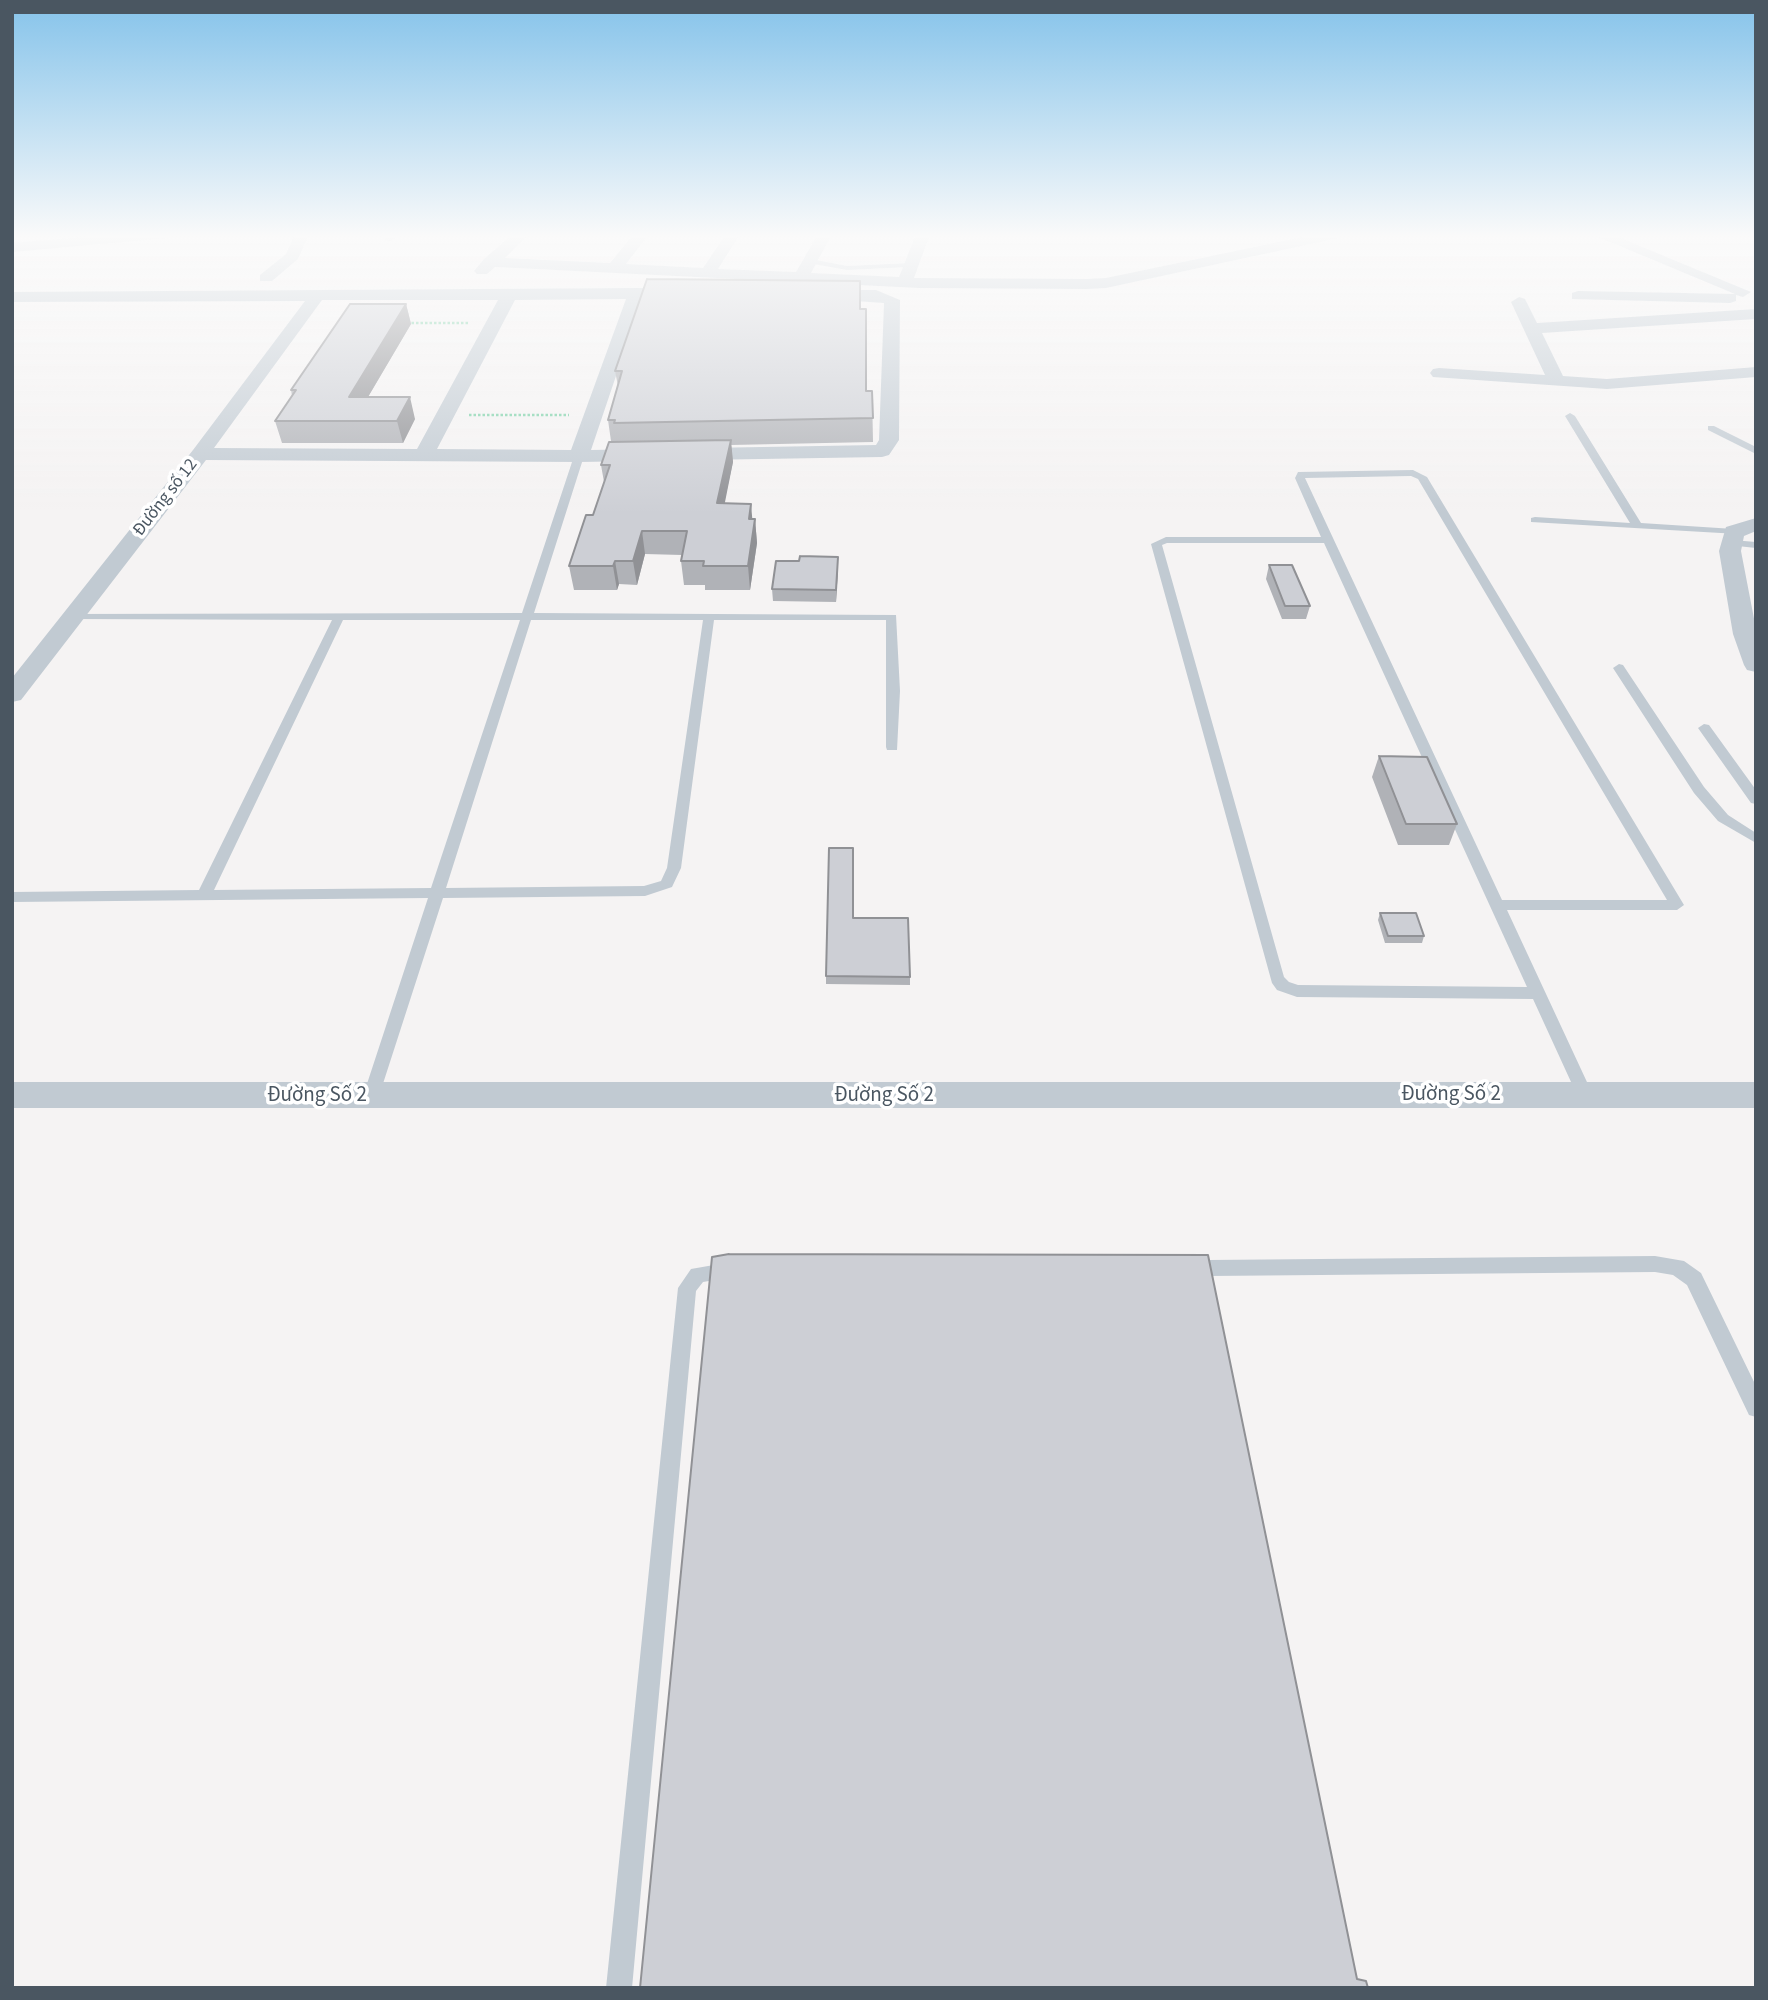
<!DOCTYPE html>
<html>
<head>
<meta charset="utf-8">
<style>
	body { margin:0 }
	#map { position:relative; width:1768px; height:2000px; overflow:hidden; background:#f5f3f3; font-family:"Source Sans 3",sans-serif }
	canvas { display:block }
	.frame { position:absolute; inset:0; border:14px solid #4a5661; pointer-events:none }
</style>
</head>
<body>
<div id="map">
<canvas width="1768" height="2000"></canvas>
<div class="frame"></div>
</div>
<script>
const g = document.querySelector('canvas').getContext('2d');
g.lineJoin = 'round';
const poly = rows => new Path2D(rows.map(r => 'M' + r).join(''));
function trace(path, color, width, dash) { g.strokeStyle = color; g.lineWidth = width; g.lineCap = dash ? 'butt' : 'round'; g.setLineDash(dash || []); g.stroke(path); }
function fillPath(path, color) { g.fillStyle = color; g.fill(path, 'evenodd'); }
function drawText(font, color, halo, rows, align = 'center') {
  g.font = font + ' "Source Sans 3",sans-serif'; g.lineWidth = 7; g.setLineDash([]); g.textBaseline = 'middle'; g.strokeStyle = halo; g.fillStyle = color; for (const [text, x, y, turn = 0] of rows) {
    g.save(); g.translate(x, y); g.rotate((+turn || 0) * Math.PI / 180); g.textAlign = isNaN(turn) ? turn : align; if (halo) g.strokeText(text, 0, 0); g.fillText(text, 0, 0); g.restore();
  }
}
trace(poly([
	[407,323,469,323],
	[469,415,569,415]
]), '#7ad0a6', 2.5, [2.5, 2]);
fillPath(poly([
	[811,259,847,266,910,263,914,265,910,267,847,270,808,263,811,259],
	[1570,413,1575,416,1641,523,1734,529,1738,530,1738,534,1531,522,1531,518,1535,517,1630,523,1565,416,1570,413],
	[1708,426,1714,426,1756,447,1756,454,1708,430,1708,426],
	[579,453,584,456,534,613,896,615,900,691,897,750,887,750,886,747,886,620,714,620,681,868,672,887,645,896,443,898,379,1096,377,1101,371,1103,365,1101,363,1096,428,898,12,902,12,892,199,890,332,620,74,619,70,618,70,614,522,613,574,456,579,453],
	[343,620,520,620,431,888,214,890,343,620],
	[531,620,703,620,667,868,661,881,644,886,446,888,531,620],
	[1413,470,1427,477,1684,905,1677,910,1507,910,1593,1095,1591,1100,1585,1102,1579,1100,1577,1095,1533,999,1297,997,1277,990,1272,983,1151,544,1166,537,1321,537,1295,478,1298,472,1413,470],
	[1411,476,1418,479,1667,900,1502,900,1305,478,1411,476],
	[1167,543,1324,543,1527,987,1298,985,1289,982,1284,977,1162,545,1167,543],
	[1732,540,1756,542,1756,548,1728,545,1728,541,1732,540],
	[1619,664,1623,665,1704,787,1728,815,1756,833,1756,843,1718,821,1694,793,1613,668,1619,664],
	[1704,724,1709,725,1756,790,1756,804,1751,803,1698,728,1704,724],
	[1655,1256,1684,1261,1701,1273,1756,1386,1756,1417,1749,1415,1687,1285,1673,1275,1655,1272,1209,1276,1202,1274,1200,1268,1202,1262,1209,1260,1655,1256],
	[731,1262,738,1264,740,1270,738,1276,703,1282,696,1291,632,1988,606,1988,678,1288,691,1269,731,1262]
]), '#c1cad2');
fillPath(poly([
	[118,234,174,234,167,238,12,252,12,243,118,234],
	[295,234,309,234,298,259,272,281,260,281,260,275,286,254,295,234],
	[383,234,397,234,397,237,390,241,385,240,383,234],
	[513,234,529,234,505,258,610,263,634,234,649,234,626,264,703,268,726,234,740,234,718,269,796,272,818,234,832,234,811,273,899,277,916,234,930,234,914,278,1087,279,1106,278,1317,234,1345,234,1338,238,1106,288,1087,289,919,288,495,267,487,274,477,274,474,271,484,259,513,234],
	[1591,234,1611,234,1751,292,1743,297,1736,295,1736,301,1730,303,1572,299,1572,293,1578,291,1735,294,1591,234],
	[636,288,684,289,692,294,684,299,642,299,591,450,876,445,879,440,884,303,811,298,809,295,817,290,876,290,900,300,899,440,889,455,882,457,579,462,206,460,21,700,12,702,12,678,193,450,305,301,12,302,12,292,636,288],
	[626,299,571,450,437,449,515,300,626,299],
	[322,300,498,300,417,449,214,448,322,300],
	[1519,297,1525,299,1537,323,1756,309,1756,319,1542,333,1563,376,1607,379,1756,367,1756,377,1607,389,1433,377,1430,373,1433,369,1439,368,1545,375,1511,302,1519,297],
	[1756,518,1756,531,1744,536,1741,551,1756,629,1756,672,1747,670,1744,665,1733,634,1719,551,1726,527,1756,518],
	[12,1082,1756,1082,1756,1108,12,1108,12,1082]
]), '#c1cad2');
fillPath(poly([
	[406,304,411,324,368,397,415,419,403,443,282,443,275,421,292,396,291,390],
	[860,309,866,391,872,391,873,442,731,445,733,462,724,503,752,519,755,519,757,543,750,590,705,590,705,585,684,585,681,561,682,555,645,554,637,585,619,584,617,590,574,590,569,566,593,515,604,482,601,465,611,441,608,420,618,386,615,371],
	[1269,565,1310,606,1306,619,1282,619,1266,579],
	[838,568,836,602,773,601,772,589],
	[1379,756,1457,824,1449,845,1398,845,1372,777],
	[1380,913,1424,936,1422,943,1385,943,1378,920],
	[853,918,910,977,910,985,826,984,826,976]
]), '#b0b2b7');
fillPath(poly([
	[406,304,411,324,355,419,349,397],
	[410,397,415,419,403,443,397,421],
	[731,440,733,462,720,527,717,503],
	[751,504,753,527,749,519],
	[755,519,757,543,750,590,748,566],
	[642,531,645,554,637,585,633,561],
	[838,557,838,568,836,602,836,590],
	[615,561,619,584,617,590,613,566]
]), '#909195');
const building = poly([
	[647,279,860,281,860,309,866,309,866,391,872,391,873,418,614,423,615,420,608,420,622,371,615,371,647,279],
	[350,304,406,304,349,397,410,397,397,421,275,421,296,390,291,390,350,304],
	[731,440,717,503,751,504,749,519,755,519,748,566,703,566,704,561,681,561,687,531,642,531,633,561,615,561,613,566,569,566,586,515,593,515,610,465,601,465,609,442,731,440],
	[800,556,838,557,836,590,772,589,776,561,799,561,800,556],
	[1269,565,1292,565,1310,606,1285,606,1269,565],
	[1379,756,1427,757,1457,824,1406,824,1379,756],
	[829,848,853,848,853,918,908,918,910,977,826,976,829,848],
	[1380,913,1416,913,1424,936,1388,936,1380,913],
	[729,1254,1208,1255,1357,1979,1366,1981,1368,1988,640,1988,712,1257,729,1254]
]);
fillPath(building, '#cdcfd5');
trace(building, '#909195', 2);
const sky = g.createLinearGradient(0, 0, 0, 514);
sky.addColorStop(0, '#85c3ea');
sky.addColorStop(0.46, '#fafafa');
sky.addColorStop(1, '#fafafa00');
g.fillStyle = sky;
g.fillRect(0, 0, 1768, 514);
drawText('18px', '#4a5661', '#fff', [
	["Đường số 12",166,498,-52]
]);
drawText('21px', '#4a5661', '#fff', [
	["Đường Số 2",1451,1095],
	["Đường Số 2",317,1096],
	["Đường Số 2",884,1096]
]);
</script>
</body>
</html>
